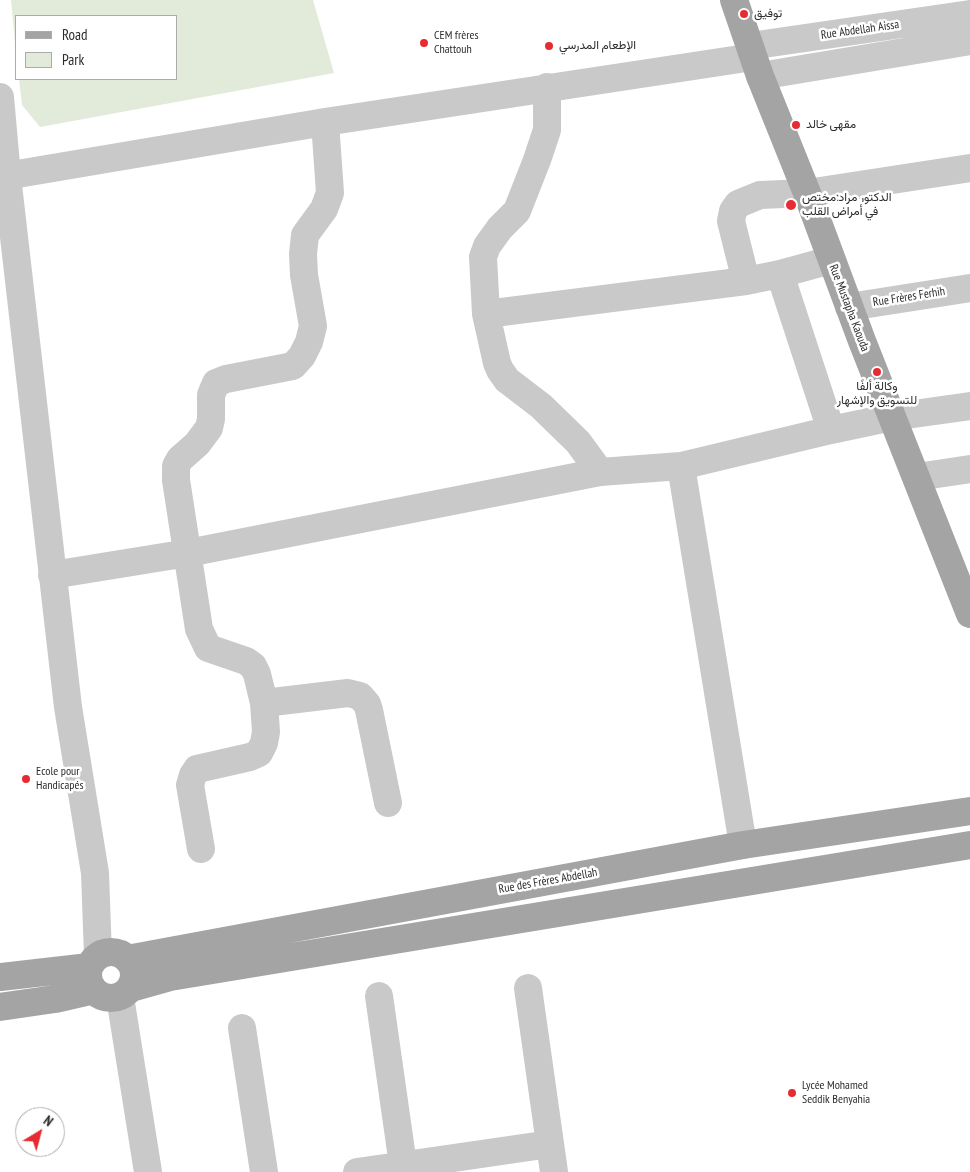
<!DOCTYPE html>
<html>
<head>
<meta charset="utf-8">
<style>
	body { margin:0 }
	#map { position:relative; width:970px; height:1172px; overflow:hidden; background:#fff; font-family:"PT Sans Narrow",sans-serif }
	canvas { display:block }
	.legend { position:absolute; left:15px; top:15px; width:162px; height:65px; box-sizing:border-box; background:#fff; border:1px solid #ababab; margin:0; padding:6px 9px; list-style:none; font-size:15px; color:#2c2c2c }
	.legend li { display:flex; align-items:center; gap:10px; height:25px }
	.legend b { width:25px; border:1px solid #ababab }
	.north { position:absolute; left:15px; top:1107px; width:50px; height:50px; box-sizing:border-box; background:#fff; border:1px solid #ababab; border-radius:50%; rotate:37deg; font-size:14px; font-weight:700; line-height:20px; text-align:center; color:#2c2c2c }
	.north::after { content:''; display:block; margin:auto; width:18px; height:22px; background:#e62b32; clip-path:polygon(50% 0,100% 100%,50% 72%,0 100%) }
</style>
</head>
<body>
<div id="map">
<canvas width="970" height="1172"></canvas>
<ul class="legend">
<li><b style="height:6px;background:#a4a4a4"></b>Road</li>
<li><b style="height:14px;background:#e2ead9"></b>Park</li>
</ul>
<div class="north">N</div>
</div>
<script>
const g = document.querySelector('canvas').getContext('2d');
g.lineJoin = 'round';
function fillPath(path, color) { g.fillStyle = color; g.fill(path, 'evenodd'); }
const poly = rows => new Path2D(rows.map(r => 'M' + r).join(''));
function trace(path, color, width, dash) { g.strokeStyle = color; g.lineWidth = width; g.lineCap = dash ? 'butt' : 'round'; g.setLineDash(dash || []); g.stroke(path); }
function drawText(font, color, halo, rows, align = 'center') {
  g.font = font + ' "PT Sans Narrow",Vazirmatn,sans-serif'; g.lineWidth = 5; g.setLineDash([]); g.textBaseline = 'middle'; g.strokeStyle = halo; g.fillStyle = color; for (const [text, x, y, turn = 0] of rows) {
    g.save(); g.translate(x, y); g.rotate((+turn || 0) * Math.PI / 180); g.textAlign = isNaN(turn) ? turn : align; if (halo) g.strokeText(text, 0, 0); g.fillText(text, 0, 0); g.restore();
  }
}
fillPath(poly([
	[11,0,313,0,334,73,40,127,22,105,19,79,176,79,176,16,16,16,16,54]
]), '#e2ead9');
trace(poly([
	[750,46,970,14],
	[760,76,970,41],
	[547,87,547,130,537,160,517,211,500,228,487,246,483,257,486,314,497,363,500,370,507,380,541,406,578,442,600,472],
	[0,97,7,176,68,707,95,873,98,956],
	[0,177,325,122,753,57],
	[780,274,831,430],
	[746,281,731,221,733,211,738,204,760,195,807,193,970,168],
	[849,307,970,288],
	[486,314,746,281,780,274,831,260],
	[681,466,743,845],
	[917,477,970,469],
	[52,575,188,553,600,472,681,466,831,430,892,417,970,406],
	[264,703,348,693,360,696,367,704,369,710,388,803],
	[201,849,190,785,193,775,197,769,250,757,259,753,264,743,266,732,264,703,257,674,253,666,246,661,208,648,199,629,176,480,176,466,180,459,197,444,209,428,211,419,211,395,216,383,226,379,293,366,302,356,309,342,313,326,304,275,303,254,305,235,324,209,330,193,325,122],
	[528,988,554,1172],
	[379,996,404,1172],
	[120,997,148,1172],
	[242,1028,264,1172],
	[357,1172,550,1144]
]), '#c9c9c9', 28);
trace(poly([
	[734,0,760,76,807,193,862,341,970,614],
	'88 975a23 23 0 1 1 46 0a23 23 0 1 1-46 0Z',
	[127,959,743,845,970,811],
	[0,977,89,967],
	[131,988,170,977,970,845],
	[0,1007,55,999,94,990]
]), '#a4a4a4', 28);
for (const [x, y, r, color] of [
	[744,14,5,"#e62b32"],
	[424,43,5,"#e62b32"],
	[549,46,5,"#e62b32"],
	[796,125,5,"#e62b32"],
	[791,205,6,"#e62b32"],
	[877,372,5,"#e62b32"],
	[26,779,5,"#e62b32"],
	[792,1093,5,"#e62b32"]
]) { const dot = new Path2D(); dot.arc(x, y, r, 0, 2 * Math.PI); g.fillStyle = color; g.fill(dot); trace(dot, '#fff', 2); }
drawText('12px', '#2c2c2c', '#fff', [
	["توفيق",754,14],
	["CEM frères",434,36],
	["Chattouh",434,50],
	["الإطعام المدرسي",559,46],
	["مقهى خالد",806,125],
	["الدكتور مراد:مختص",802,198],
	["في أمراض القلب",802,212],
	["وكالة ألفًا",877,387,"center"],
	["للتسويق والإشهار",877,401,"center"],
	["Ecole pour",36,772],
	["Handicapés",36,786],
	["Lycée Mohamed",802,1086],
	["Seddik Benyahia",802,1100]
], 'left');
drawText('12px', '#2c2c2c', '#fff', [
	["Rue Abdellah Aissa",860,30,-8],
	["Rue Frères Ferhih",909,297,-9],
	["Rue Mustapha Kaouda",849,308,69],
	["Rue des Frères Abdellah",548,881,-10]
]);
</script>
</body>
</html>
